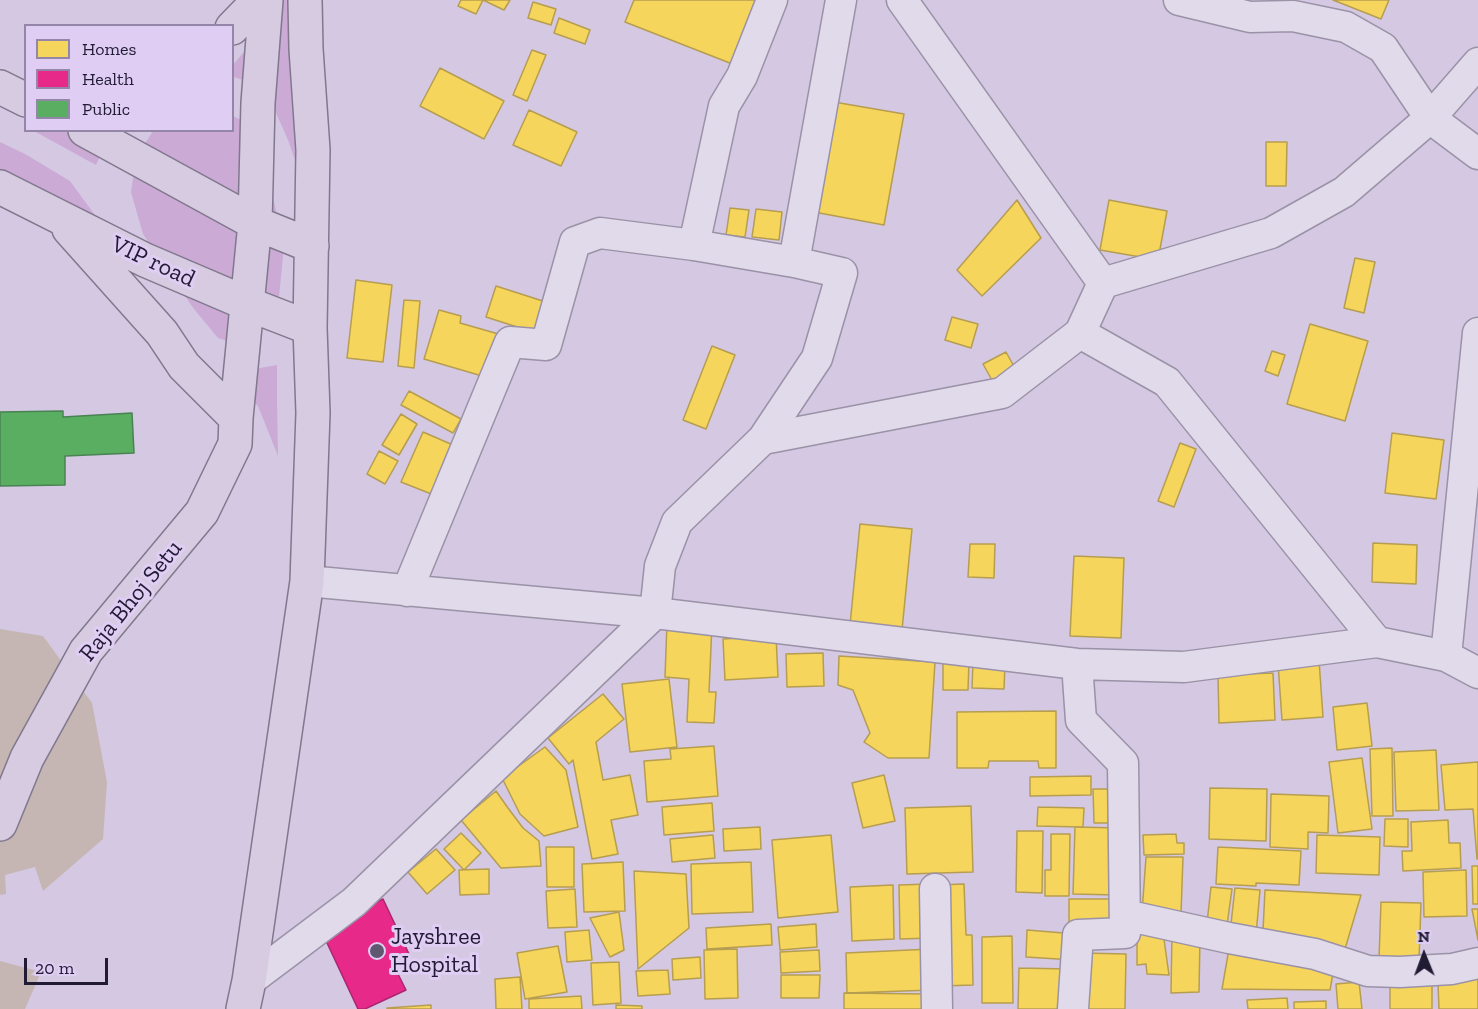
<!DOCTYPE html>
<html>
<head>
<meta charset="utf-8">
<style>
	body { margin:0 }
	#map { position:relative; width:1478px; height:1009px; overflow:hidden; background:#d4c8e2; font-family:"Zilla Slab",serif }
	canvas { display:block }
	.legend { position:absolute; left:24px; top:24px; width:210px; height:108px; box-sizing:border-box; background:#dfcdf4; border:2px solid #9386a7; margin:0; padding:8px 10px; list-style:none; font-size:18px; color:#211b33 }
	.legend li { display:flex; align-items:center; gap:12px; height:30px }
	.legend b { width:30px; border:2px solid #9386a7 }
	.north { position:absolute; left:1394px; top:925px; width:60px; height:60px; -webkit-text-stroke:4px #dfcdf4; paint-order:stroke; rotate:359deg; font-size:16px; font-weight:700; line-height:24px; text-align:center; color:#211b33 }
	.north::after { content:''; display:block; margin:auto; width:21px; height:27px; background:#211b33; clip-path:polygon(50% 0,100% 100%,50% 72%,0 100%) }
	.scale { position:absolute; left:24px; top:958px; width:84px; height:27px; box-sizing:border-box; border:3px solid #211b33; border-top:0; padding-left:8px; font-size:18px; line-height:21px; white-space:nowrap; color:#211b33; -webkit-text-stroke:4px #dfcdf4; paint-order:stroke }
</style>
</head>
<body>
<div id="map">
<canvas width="1478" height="1009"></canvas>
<ul class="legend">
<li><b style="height:16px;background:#f6d55c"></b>Homes</li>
<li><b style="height:16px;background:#e7298a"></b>Health</li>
<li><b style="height:16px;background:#5aae61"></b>Public</li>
</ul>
<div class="north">N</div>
<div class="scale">20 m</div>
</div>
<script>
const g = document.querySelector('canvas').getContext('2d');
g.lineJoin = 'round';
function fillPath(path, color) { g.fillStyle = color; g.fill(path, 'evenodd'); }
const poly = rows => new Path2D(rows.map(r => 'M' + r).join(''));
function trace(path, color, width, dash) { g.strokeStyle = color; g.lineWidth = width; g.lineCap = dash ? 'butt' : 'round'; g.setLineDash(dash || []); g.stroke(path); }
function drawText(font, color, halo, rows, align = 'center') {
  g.font = font + ' "Zilla Slab",serif'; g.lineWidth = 6; g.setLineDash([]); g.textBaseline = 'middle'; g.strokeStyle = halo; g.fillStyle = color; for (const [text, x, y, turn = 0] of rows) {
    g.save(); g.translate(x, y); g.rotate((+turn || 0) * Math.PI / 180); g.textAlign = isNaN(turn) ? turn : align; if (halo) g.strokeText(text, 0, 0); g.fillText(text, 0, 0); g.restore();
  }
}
fillPath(poly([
	[279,0,290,0,301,177,288,140,273,106,248,81,233,77,233,65,270,21],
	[233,116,239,119,262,149,284,246,278,307,260,333,238,344,218,338,194,309,171,276,143,234,131,192,136,158,153,131,232,130],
	[34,131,111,131,96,165],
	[0,142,25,154,70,181,97,218,0,184],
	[277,365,277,401,278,456,258,406,227,374]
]), '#cbaad5');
fillPath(poly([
	[0,629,43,636,92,703,107,782,103,839,43,891,35,867,5,875,6,894,0,895],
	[0,961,41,972,25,1009,0,1009]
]), '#c5b6b4');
const homes = poly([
	[461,0,483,0,476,14,458,6,461,0],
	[483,0,510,0,504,10,483,0],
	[634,0,766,0,740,67,625,22,634,0],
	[1333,0,1389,0,1381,19,1333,0],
	[533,2,556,9,551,25,528,18,533,2],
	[559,18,590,30,585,44,554,33,559,18],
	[532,50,546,55,527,101,513,95,532,50],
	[440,68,504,101,484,139,420,106,440,68],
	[834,102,904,114,884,225,814,212,834,102],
	[529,110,577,132,561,166,513,145,529,110],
	[1266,142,1287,142,1286,186,1266,186,1266,142],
	[1017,200,1041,238,982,296,957,270,1017,200],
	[1109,200,1167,211,1158,260,1100,250,1109,200],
	[730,208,749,210,745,237,726,235,730,208],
	[756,209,782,212,779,240,752,237,756,209],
	[1355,258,1375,262,1364,313,1344,308,1355,258],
	[356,280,392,285,383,362,347,358,356,280],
	[496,286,549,303,539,334,486,317,496,286],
	[404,300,420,301,414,368,398,366,404,300],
	[439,310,461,316,460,323,502,335,489,378,424,359,439,310],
	[952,317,978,324,971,348,945,340,952,317],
	[1310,324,1368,341,1345,421,1287,404,1310,324],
	[712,346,735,355,706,429,683,420,712,346],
	[1272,351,1285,355,1278,376,1265,371,1272,351],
	[1006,352,1016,370,993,382,983,364,1006,352],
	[409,391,461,419,453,433,401,405,409,391],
	[401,414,417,424,399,455,382,445,401,414],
	[423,432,460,448,439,497,401,482,423,432],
	[1392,433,1444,440,1436,499,1385,493,1392,433],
	[1180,443,1196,449,1174,507,1158,501,1180,443],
	[379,451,398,461,385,484,367,474,379,451],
	[860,524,912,529,902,630,850,625,860,524],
	[1373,543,1417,545,1416,584,1372,582,1373,543],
	[970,544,995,544,994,578,968,577,970,544],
	[1074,556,1124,558,1121,638,1070,636,1074,556],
	[667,623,712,625,709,692,716,692,714,723,687,722,689,679,665,677,667,623],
	[776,636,778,677,725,680,723,639,776,636],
	[823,653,824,686,787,687,786,654,823,653],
	[839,656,935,662,929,758,888,758,864,742,870,733,853,690,838,685,839,656],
	[943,660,969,661,968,690,943,690,943,660],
	[1319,660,1323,717,1282,720,1278,663,1319,660],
	[973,662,1005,663,1004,689,972,688,973,662],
	[1273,673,1275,720,1219,723,1218,675,1273,673],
	[669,679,677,747,630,752,622,684,669,679],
	[603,694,624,719,596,742,603,780,630,775,638,815,611,820,618,854,592,859,573,760,569,764,548,738,603,694],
	[1367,703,1372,746,1337,750,1333,707,1367,703],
	[1056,711,1056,768,1039,768,1038,761,989,761,988,768,957,768,957,712,1056,711],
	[714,746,718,796,647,802,644,761,671,759,670,749,714,746],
	[545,747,566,770,578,827,544,836,520,814,502,778,545,747],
	[1392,748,1393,816,1372,816,1370,749,1392,748],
	[1436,750,1439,810,1396,811,1394,752,1436,750],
	[1362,758,1372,829,1338,833,1329,762,1362,758],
	[1478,762,1478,859,1477,859,1473,809,1445,810,1441,765,1478,762],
	[884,775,895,821,863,828,852,783,884,775],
	[1091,776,1091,795,1030,796,1030,777,1091,776],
	[1210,788,1267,789,1266,841,1209,839,1210,788],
	[1093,789,1112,789,1113,823,1094,823,1093,789],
	[496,791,508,808,523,828,539,841,541,866,501,868,461,820,496,791],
	[1271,794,1329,796,1328,833,1308,832,1308,849,1270,847,1271,794],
	[712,803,714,831,664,835,662,807,712,803],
	[971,806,973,872,907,874,905,808,971,806],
	[1038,807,1084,808,1083,827,1037,826,1038,807],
	[1385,819,1408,819,1408,847,1384,846,1385,819],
	[1448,820,1449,843,1460,843,1461,868,1403,871,1402,851,1412,851,1411,822,1448,820],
	[760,827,761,849,724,851,723,829,760,827],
	[1075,827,1119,828,1117,895,1073,894,1075,827],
	[1017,831,1043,831,1042,893,1016,892,1017,831],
	[461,833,481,853,464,870,444,849,461,833],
	[1051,834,1070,834,1069,896,1045,896,1045,870,1051,870,1051,834],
	[1176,834,1177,843,1184,843,1184,854,1144,855,1143,835,1176,834],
	[713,835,715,858,672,862,670,839,713,835],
	[831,835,838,912,778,918,772,840,831,835],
	[1317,835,1380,837,1379,875,1316,873,1317,835],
	[546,847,574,847,574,887,547,887,546,847],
	[1218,847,1301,851,1299,885,1256,883,1256,886,1216,884,1218,847],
	[436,849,455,870,427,894,408,872,436,849],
	[1146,857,1183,857,1181,914,1142,912,1146,857],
	[623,862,625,911,584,912,582,864,623,862],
	[751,862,753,912,692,914,691,864,751,862],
	[1472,866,1478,866,1478,904,1473,904,1472,866],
	[489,869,489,894,460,895,459,870,489,869],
	[1466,870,1467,916,1424,917,1423,872,1466,870],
	[634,871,686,874,689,928,638,969,634,871],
	[930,884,932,938,900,939,899,885,930,884],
	[964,884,966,935,972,935,973,985,942,986,938,885,964,884],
	[893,885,894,939,852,941,850,887,893,885],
	[1211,887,1232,889,1227,925,1207,923,1211,887],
	[1235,888,1260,890,1256,935,1230,933,1235,888],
	[575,889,577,927,548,928,546,891,575,889],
	[1265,890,1361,895,1345,949,1263,931,1265,890],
	[1069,899,1122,899,1122,929,1069,929,1069,899],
	[1381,902,1421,903,1419,960,1379,959,1381,902],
	[1472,909,1478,909,1478,940,1472,909],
	[619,912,624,950,610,957,590,918,619,912],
	[771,924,772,945,707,949,706,928,771,924],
	[816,924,817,947,780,950,778,927,816,924],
	[1162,925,1169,975,1147,974,1146,964,1137,965,1137,927,1162,925],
	[589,930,592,960,567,962,565,932,589,930],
	[1027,930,1076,934,1074,960,1026,957,1027,930],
	[1172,932,1200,937,1199,992,1171,993,1172,932],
	[1012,936,1013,1003,982,1003,982,937,1012,936],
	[1230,943,1334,968,1330,990,1222,989,1230,943],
	[558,946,567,992,525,999,517,953,558,946],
	[737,949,738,998,705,999,704,950,737,949],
	[931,949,932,990,847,993,846,953,931,949],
	[819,950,820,971,781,973,780,952,819,950],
	[1082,953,1126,954,1125,1009,1080,1009,1082,953],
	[700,957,701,978,673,980,672,959,700,957],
	[619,962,621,1003,593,1005,591,963,619,962],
	[1019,968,1068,969,1067,1009,1018,1009,1019,968],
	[668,970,670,994,638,996,636,971,668,970],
	[1478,974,1478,1009,1439,1009,1438,983,1478,974],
	[781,975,820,975,819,998,781,998,781,975],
	[1390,975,1432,975,1432,1009,1390,1009,1390,975],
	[520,977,522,1009,496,1009,495,979,520,977],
	[1359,982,1362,1009,1338,1009,1336,984,1359,982],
	[844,993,926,994,925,1009,844,1009,844,993],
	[581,996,582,1009,529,1009,529,999,581,996],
	[1287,998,1288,1009,1248,1009,1247,1000,1287,998],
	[1326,1001,1326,1009,1294,1009,1294,1002,1326,1001],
	[431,1005,431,1009,387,1009,387,1008,431,1005],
	[616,1005,642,1006,642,1009,616,1009,616,1005]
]);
fillPath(homes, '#f6d55c');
trace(homes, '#b69d50', 1.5);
const health = poly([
	[383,899,410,956,393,964,406,990,365,1009,358,1009,320,928,383,899]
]);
fillPath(health, '#e7298a');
trace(health, '#ac2570', 1.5);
const public = poly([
	[63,411,63,417,132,413,134,453,65,456,65,485,0,486,0,412,63,411]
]);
fillPath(public, '#5aae61');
trace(public, '#498253', 1.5);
const minor = poly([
	[902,0,1103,283],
	[1179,0,1250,17,1293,16,1346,27,1383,48,1430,118,1478,154],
	[694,245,724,106,742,76,772,0],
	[794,262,841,0],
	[1080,333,1167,382,1377,642],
	[763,439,1002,393,1080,333,1103,283,1271,233,1344,192,1430,118,1478,63],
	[307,581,655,613,1077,664,1184,667,1377,642,1446,656,1478,673],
	[1446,656,1478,333],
	[935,889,937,1009],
	[1125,915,1229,938,1315,954,1368,971,1400,972,1452,969,1478,963],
	[249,981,354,902,655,613,660,566,677,522,763,439,817,358,842,273,794,262,694,245,600,233,575,242,546,345,510,342,407,591],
	[1073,1009,1078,935,1125,933,1123,763,1081,720,1077,664]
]);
const major = poly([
	[232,28,259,0],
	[0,87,26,100],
	[85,130,255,223,312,246],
	[0,187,145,260,248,304,310,328],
	[69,229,162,333,184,366,236,418],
	[0,824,27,758,86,651,202,512,235,444,236,418,255,223,258,103,266,0],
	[243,1009,249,981,307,581,313,413,310,328,313,150,306,49,305,0]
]);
trace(minor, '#9a92a6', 33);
trace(major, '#80788c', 36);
trace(minor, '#e1daea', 30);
trace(major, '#d6cbe1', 33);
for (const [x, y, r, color] of [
	[377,951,8,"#605870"]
]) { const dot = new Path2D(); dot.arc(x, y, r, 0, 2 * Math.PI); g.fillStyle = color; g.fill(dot); trace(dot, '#dfcdf4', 2); }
drawText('24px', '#211b33', '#dfcdf4', [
	["VIP road",153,262,25],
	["Raja Bhoj Setu",131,601,-51]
]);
drawText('24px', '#211b33', '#dfcdf4', [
	["Jayshree",391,937],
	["Hospital",391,965]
], 'left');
</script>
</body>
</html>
